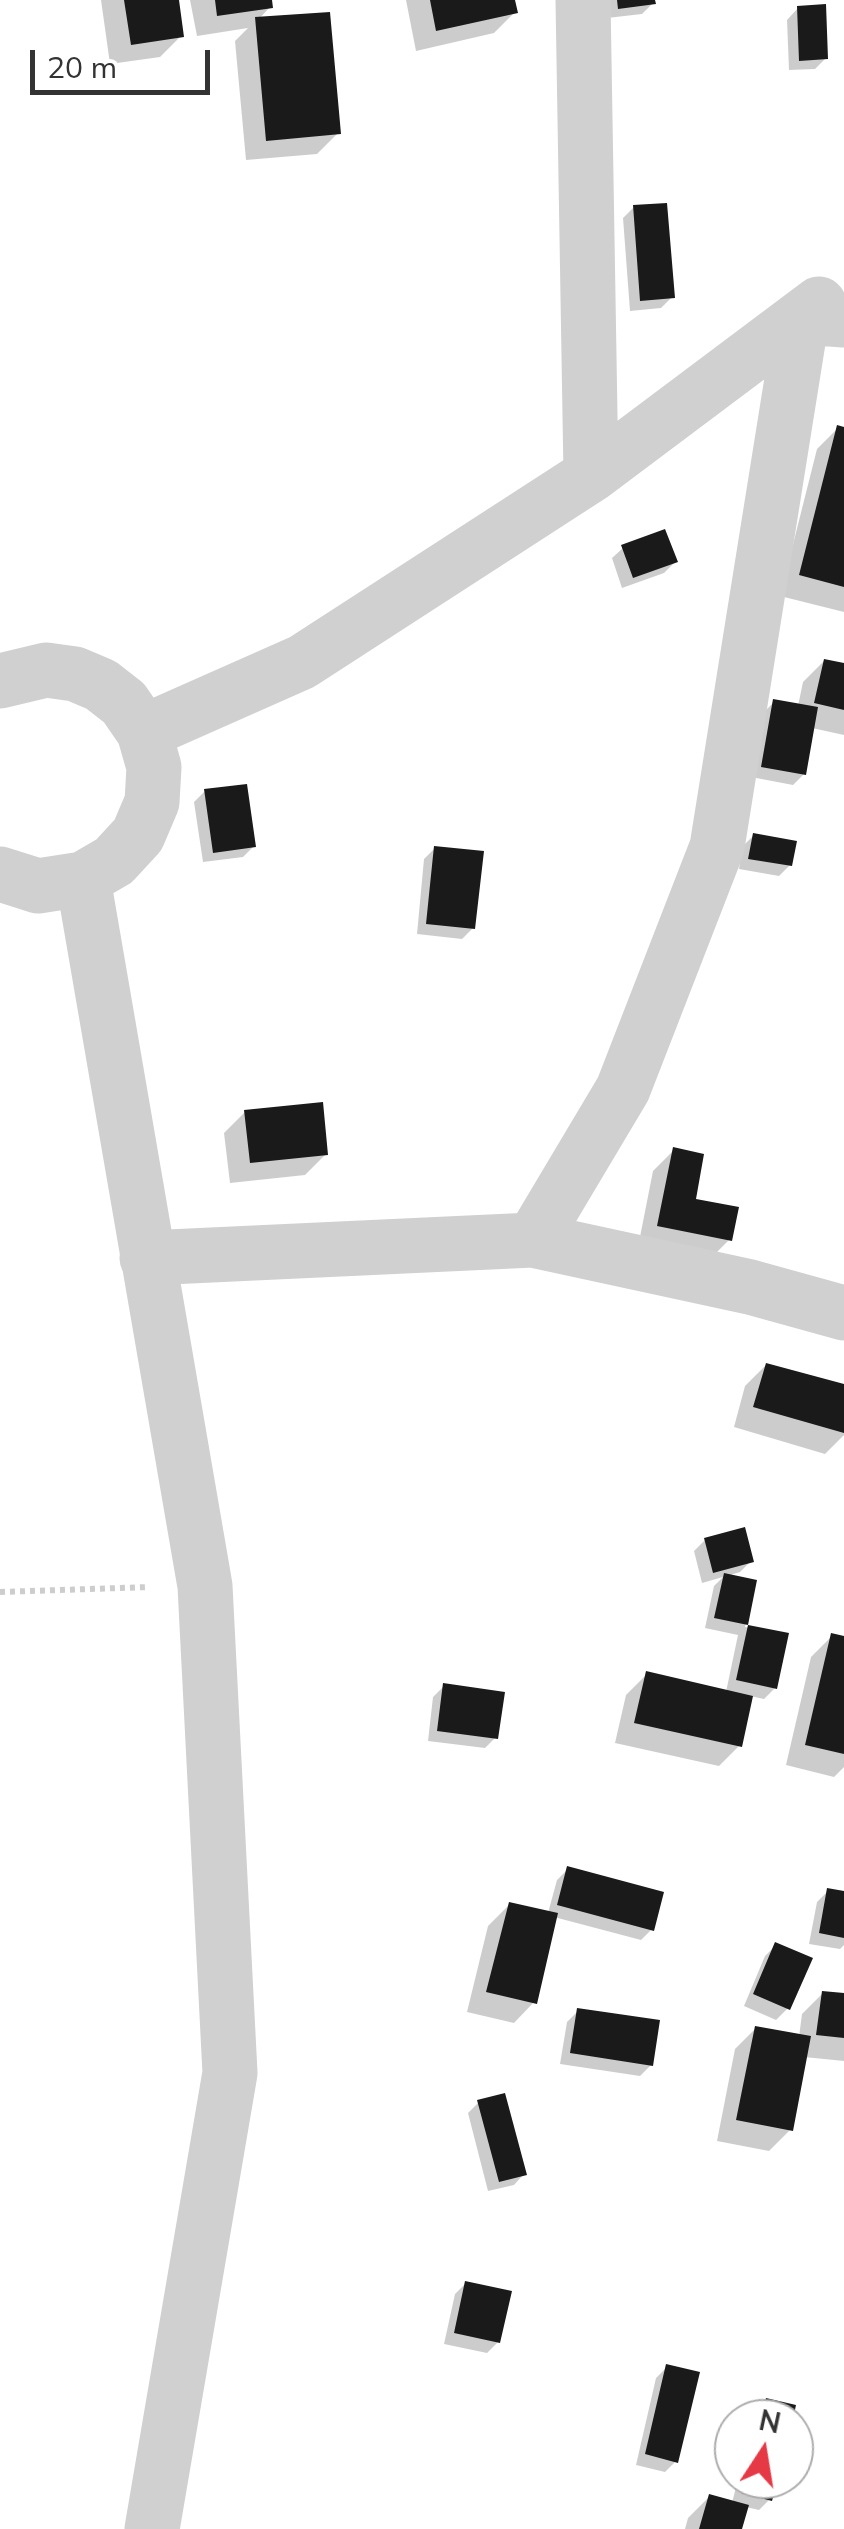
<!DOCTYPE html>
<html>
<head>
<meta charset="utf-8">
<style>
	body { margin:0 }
	#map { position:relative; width:844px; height:2529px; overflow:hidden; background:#fff; font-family:Mulish,sans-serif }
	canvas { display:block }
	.north { position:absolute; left:714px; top:2399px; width:100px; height:100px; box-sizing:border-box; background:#fff; border:2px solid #adadad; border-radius:50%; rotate:12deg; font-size:28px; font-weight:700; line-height:40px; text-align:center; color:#333 }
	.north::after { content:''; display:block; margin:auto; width:35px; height:45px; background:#e63946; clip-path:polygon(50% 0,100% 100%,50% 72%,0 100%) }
	.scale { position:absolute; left:30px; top:50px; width:180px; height:45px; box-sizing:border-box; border:5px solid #333; border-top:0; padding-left:12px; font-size:30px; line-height:35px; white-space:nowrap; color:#333; -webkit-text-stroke:8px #fff; paint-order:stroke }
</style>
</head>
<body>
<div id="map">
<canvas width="844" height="2529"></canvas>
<div class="north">N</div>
<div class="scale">20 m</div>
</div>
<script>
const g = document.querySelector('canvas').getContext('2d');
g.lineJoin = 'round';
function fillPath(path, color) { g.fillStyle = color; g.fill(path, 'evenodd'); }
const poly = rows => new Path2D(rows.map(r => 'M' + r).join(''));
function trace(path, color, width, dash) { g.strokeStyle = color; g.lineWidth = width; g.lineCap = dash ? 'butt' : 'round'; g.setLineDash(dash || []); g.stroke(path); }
fillPath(poly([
	[101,0,177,0,181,36,160,57,110,64],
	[190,0,269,0,270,7,258,20,338,133,317,154,246,160,235,41,248,28,197,36],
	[513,0,515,12,494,33,416,51,406,0],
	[605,0,653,0,653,3,642,14,607,18],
	[798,8,826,58,815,69,789,70,787,20],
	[634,207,672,297,661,308,630,311,623,218],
	[838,428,844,429,844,612,780,596,817,449],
	[623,548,675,562,664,573,622,588,612,558],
	[824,661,844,666,844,735,812,728,804,774,793,785,751,777,763,713,774,702,798,706,803,682],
	[205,791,254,846,243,857,203,862,194,802],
	[753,836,790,865,779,876,739,869,742,847],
	[435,848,473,928,462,939,417,934,424,859],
	[245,1112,326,1154,305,1175,230,1183,224,1133],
	[674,1150,693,1201,729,1240,708,1261,638,1247,653,1171],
	[766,1365,844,1387,844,1435,825,1454,734,1427,745,1386],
	[705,1540,751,1561,740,1572,727,1576,754,1582,745,1627,786,1635,775,1688,764,1699,750,1696,740,1745,719,1766,615,1743,626,1695,647,1674,726,1692,738,1635,705,1628,714,1586,723,1577,702,1583,694,1551],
	[832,1636,844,1639,844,1767,834,1777,786,1765,811,1657],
	[444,1686,496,1737,485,1748,428,1741,433,1697],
	[568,1869,652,1929,641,1940,554,1917,534,2002,514,2023,467,2012,488,1926,509,1905,548,1913,557,1880],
	[828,1891,844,1894,844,1945,840,1949,809,1944,817,1902],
	[776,1945,809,1960,787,2009,776,2020,744,2006,765,1956],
	[823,1993,844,1996,844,2061,804,2057,790,2130,769,2151,717,2141,735,2049,756,2028,799,2037,802,2014],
	[578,2011,651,2065,640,2076,560,2064,567,2022],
	[479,2102,524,2174,514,2185,488,2191,468,2113],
	[466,2283,498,2342,487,2353,444,2344,455,2294],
	[667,2367,676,2461,665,2472,636,2465,656,2378],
	[767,2400,790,2419,754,2419],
	[738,2479,775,2479,770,2499,759,2510,746,2507,740,2529,685,2529,688,2518,709,2497,732,2503]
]), '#0003');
fillPath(poly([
	[124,0,179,0,184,37,131,45],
	[215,0,272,0,273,8,217,16],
	[430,0,515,0,518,13,436,31],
	[617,0,655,0,656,4,618,9],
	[826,4,828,59,799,61,797,6],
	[330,12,341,134,266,141,255,17],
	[667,203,675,298,640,301,633,205],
	[837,425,844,427,844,587,799,575],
	[665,529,678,562,633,578,621,545],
	[824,659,844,663,844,710,814,703],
	[773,699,818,707,806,775,761,767],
	[247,784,256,847,213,853,204,789],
	[753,833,797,841,792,866,748,859],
	[434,846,484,851,475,929,426,924],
	[323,1102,328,1155,250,1163,244,1110],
	[673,1147,704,1154,696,1199,739,1207,732,1241,657,1226],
	[766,1363,844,1384,844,1433,753,1407],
	[745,1527,754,1562,713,1573,704,1538],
	[724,1573,757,1580,748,1625,714,1618],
	[748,1625,789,1633,777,1689,736,1680],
	[831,1633,844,1636,844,1754,805,1745],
	[646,1671,753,1696,742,1747,634,1723],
	[443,1683,505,1692,498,1739,437,1731],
	[567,1866,664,1892,654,1931,557,1905],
	[827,1888,844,1891,844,1938,819,1933],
	[509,1902,558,1913,537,2004,486,1992],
	[775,1942,813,1958,790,2010,753,1994],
	[822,1991,844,1993,844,2038,816,2035],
	[577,2008,660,2020,653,2066,570,2053],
	[755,2026,811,2036,793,2131,736,2120],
	[505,2093,527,2175,499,2182,477,2100],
	[465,2281,512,2291,500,2343,454,2333],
	[666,2364,700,2372,678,2463,645,2454],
	[766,2398,796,2405,793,2419,760,2419],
	[744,2479,778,2479,772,2501,741,2493],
	[709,2494,749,2505,742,2529,699,2529]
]), '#1a1a1a');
trace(poly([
	[0,1592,149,1587]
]), '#cdcdcd', 6, [5, 5]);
trace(poly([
	[583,0,591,475],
	[144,732,302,662,591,475,819,304],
	[533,1240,623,1089,717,847,802,317,844,320],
	[147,1258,533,1240,750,1287,844,1313]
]), '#d0d0d0', 55);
trace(poly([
	[0,681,46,670,75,674,101,685,124,703,144,732,154,767,152,802,138,835,114,861,83,879,38,886,0,874],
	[83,879,205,1586,230,2073,152,2529]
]), '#d0d0d0', 55);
</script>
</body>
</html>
